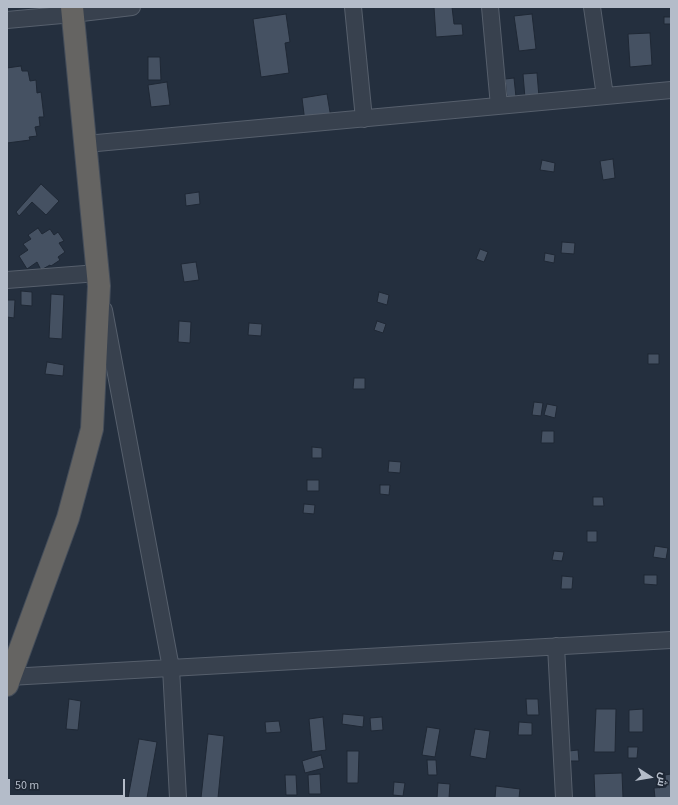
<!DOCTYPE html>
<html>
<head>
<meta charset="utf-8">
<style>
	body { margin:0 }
	#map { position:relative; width:678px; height:805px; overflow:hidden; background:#242f3e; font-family:"Source Sans 3",Cairo,sans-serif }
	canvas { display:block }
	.frame { position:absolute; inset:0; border:8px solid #b4bcc9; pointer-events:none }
	.north { position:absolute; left:630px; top:757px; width:40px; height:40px; -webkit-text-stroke:3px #1d2633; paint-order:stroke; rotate:102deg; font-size:11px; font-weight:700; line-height:16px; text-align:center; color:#b4bcc9 }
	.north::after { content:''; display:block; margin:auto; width:14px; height:18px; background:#b4bcc9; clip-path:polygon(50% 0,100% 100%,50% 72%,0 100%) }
	.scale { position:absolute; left:8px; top:779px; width:117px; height:18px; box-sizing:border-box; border:2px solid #b4bcc9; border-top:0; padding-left:5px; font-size:12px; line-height:14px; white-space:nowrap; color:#b4bcc9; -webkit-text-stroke:3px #1d2633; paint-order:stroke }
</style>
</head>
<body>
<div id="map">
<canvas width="678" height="805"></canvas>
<div class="frame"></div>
<div class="north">ش</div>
<div class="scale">50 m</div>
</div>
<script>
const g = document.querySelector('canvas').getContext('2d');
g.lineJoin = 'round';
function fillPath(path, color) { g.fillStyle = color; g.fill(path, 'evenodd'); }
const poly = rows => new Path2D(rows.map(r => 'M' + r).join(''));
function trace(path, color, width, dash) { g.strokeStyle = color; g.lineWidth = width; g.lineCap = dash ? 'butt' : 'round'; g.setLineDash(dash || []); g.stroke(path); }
const building = poly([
	[434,7,452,7,454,24,462,24,463,35,436,37,434,7],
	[286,14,290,42,285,43,289,73,261,77,253,19,286,14],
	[532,14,536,49,519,51,514,16,532,14],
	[664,17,671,17,671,24,664,24,664,17],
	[650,33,652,65,630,67,628,34,650,33],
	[148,57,160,57,161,80,148,80,148,57],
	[21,66,22,71,28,71,30,81,36,80,37,93,41,92,44,117,39,117,40,126,35,127,37,136,29,137,30,140,7,143,7,68,21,66],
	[537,73,539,97,525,98,523,74,537,73],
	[514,78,516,97,507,98,505,79,514,78],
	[167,82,170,105,151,107,148,85,167,82],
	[327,94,331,118,305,122,302,98,327,94],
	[613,159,615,178,603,180,600,161,613,159],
	[542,160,555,163,554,172,540,170,542,160],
	[41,184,59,201,46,215,32,202,19,216,16,212,41,184],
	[199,192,200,204,186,206,185,194,199,192],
	[38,228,42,234,50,229,54,235,58,232,64,241,59,243,65,252,58,257,60,260,51,266,50,265,41,270,37,262,27,269,19,256,28,250,23,244,31,239,28,235,38,228],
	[562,242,575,243,574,254,561,253,562,242],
	[480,249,488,252,484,262,476,259,480,249],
	[545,253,555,255,554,263,544,261,545,253],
	[196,262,199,280,184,282,181,264,196,262],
	[21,291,32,292,32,306,21,305,21,291],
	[379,292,389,295,387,305,377,302,379,292],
	[51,294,64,295,62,339,49,338,51,294],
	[7,300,15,300,14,318,7,317,7,300],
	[179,321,191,322,190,343,178,342,179,321],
	[377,321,386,324,383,333,374,330,377,321],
	[249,323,262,324,261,336,248,335,249,323],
	[648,354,659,354,659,364,648,364,648,354],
	[47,362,64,365,63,376,45,374,47,362],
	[354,378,365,378,365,389,353,389,354,378],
	[534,402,543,403,541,416,532,415,534,402],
	[547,404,557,406,555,418,544,415,547,404],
	[542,431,554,431,554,443,541,443,542,431],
	[312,447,322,448,322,458,312,458,312,447],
	[389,461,401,462,400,473,388,472,389,461],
	[307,480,319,480,319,491,307,491,307,480],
	[380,485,390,485,389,495,380,494,380,485],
	[593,497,603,497,604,506,593,506,593,497],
	[304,504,315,505,314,514,303,513,304,504],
	[587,531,597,531,597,542,587,542,587,531],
	[655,546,668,548,666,559,653,557,655,546],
	[554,551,564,552,562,561,552,560,554,551],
	[644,575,657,575,657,585,644,584,644,575],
	[562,576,573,577,572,589,561,589,562,576],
	[69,699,81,701,78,730,66,729,69,699],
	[526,699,538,699,539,715,527,715,526,699],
	[596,709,616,709,615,752,594,752,596,709],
	[643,709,643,732,629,732,629,710,643,709],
	[343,714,364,716,363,727,342,724,343,714],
	[323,717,326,750,312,752,309,719,323,717],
	[382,717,383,730,371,731,370,718,382,717],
	[279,721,281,732,266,733,265,722,279,721],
	[519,722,532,723,532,735,518,735,519,722],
	[427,727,440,729,435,757,422,755,427,727],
	[475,729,490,731,486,759,470,756,475,729],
	[208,734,224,736,218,798,201,798,208,734],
	[139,739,157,742,147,798,128,798,139,739],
	[628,747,638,747,637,758,628,758,628,747],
	[578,750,579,761,570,761,569,751,578,750],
	[347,751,359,751,358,783,347,783,347,751],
	[321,755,324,768,305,773,302,761,321,755],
	[427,760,436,760,437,775,428,775,427,760],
	[622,773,623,798,595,798,594,774,622,773],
	[320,774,321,794,309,794,308,775,320,774],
	[671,774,671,798,655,798,654,788,666,787,665,775,671,774],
	[285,775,296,775,297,795,286,795,285,775],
	[394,782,405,783,403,796,393,795,394,782],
	[438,783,450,784,449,798,437,798,438,783],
	[496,786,520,789,519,798,495,798,496,786]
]);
fillPath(building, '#455162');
trace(building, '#1f2835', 1);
const minor = poly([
	[353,7,364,119],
	[490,7,499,106],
	[592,7,605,96],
	[7,20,73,14,132,7],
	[86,144,671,90],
	[7,280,98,273],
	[104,310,171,668,178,798],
	[556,646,564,798],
	[9,677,671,640]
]);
const trunk = poly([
	[7,685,68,518,92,429,99,286,72,7]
]);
trace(minor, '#565f6c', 18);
trace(trunk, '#434c59', 24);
trace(minor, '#38414e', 16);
trace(trunk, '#656462', 22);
</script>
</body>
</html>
